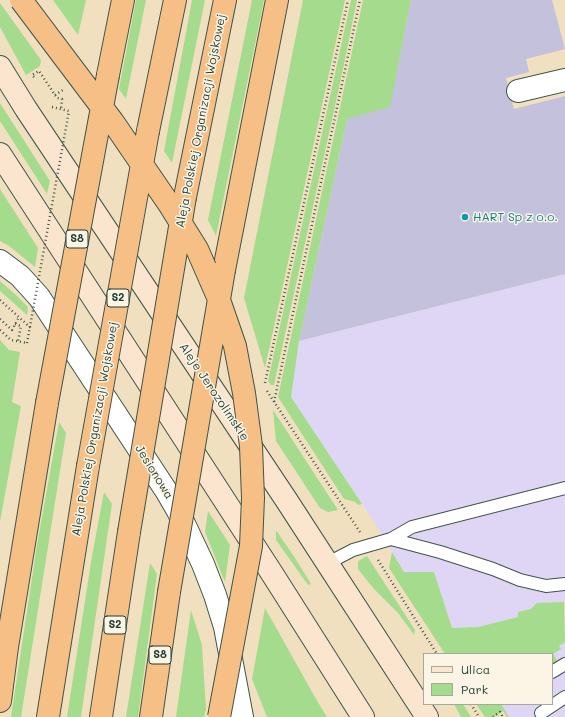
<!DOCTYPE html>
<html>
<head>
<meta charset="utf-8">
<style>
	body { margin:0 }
	#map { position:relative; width:565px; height:717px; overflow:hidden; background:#f1e0c0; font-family:Mali,sans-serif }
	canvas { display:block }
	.legend { position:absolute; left:423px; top:653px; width:130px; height:52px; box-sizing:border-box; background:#fcf5e5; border:1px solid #a4ab9e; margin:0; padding:5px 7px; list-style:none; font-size:12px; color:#1f3d34 }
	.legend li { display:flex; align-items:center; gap:8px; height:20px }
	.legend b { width:20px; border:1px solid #a4ab9e }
</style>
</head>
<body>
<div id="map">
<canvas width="565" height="717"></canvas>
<ul class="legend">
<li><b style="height:5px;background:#fbe5cf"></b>Ulica</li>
<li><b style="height:11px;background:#a5db8c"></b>Park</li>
</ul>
</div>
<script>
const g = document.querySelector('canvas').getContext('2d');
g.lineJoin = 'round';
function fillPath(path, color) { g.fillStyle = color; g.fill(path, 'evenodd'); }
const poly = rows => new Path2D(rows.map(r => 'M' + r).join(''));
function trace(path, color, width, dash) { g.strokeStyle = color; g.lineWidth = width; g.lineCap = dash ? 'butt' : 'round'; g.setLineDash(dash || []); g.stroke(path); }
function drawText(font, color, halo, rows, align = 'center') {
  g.font = font + ' Mali,sans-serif'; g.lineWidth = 3; g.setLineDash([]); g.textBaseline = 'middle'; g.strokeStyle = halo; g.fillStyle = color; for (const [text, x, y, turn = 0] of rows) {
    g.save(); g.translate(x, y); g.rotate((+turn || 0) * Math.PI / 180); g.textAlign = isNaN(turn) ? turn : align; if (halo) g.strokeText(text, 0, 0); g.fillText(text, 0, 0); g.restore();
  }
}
fillPath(poly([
	[565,274,565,602,537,603,531,609,518,612,518,617,478,627,452,628,434,572,404,572,376,525,291,397,299,341],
	[565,642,565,717,509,717,501,704,552,704,553,654,559,646]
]), '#dfd5f5');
fillPath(poly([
	[411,0,552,0,565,49,526,59,529,72,506,78,514,109,565,96,565,274,299,341,347,119,394,84]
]), '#c3c1db');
fillPath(poly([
	[53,0,86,0,78,35],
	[136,0,146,0,126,99,119,89],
	[192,0,205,0,172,163,164,151],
	[252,0,264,0,216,236,208,220],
	[303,0,345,0,265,368,244,298],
	[351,0,357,0,342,74,274,385,271,385,268,381],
	[363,0,411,0,390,107,347,119,299,341,291,397,362,504,358,505,355,502,344,499,278,397],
	[0,3,41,60,40,66,26,75,0,27],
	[0,103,50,181,47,194,0,121],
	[0,189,38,248,35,267,9,246,0,241],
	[0,281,17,296,28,307,27,315,0,291],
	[0,340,9,350,20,352,12,402,21,406,0,522],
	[273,410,338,510,328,512,320,508,276,441],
	[59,422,66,433,21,717,11,717,37,545],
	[104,492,112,504,81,717,67,717,92,556],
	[208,511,230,545,225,582,205,532],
	[276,530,295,558,311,584,308,585,276,540],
	[392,552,404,572,434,572,452,628,478,627,518,617,518,612,531,609,537,603,564,602,565,642,559,646,561,649,553,654,558,662,552,665,552,654,445,654,389,568],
	[367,556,415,630,414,635,398,613,374,589,358,569,358,562,360,560],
	[150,563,157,574,138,717,126,717],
	[265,608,316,699,327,717,267,717,252,679],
	[191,610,202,645,206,709,204,717,176,717],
	[454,704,463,704,471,717,461,717],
	[476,704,501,704,509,717,507,717,503,711,494,717,485,717]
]), '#a5db8c');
const service = poly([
	[391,539,440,552,493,569,520,580,546,586,565,584],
	[328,563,353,550,391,539,412,527,565,488],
	[552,672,565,664],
	[541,713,565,697]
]);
const minor = poly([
	[518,91,565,80]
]);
const tertiary = poly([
	[0,261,20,276,39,297,167,492,178,511,203,564,215,595,225,627,242,717]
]);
const secondary = poly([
	[0,67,26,109,287,501,427,717],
	[0,154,273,575,363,717]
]);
const motorway = poly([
	[108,75,123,0],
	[148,131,175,0],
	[185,197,225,0],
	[224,270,277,0],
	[0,701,7,647,47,403],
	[48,717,88,466],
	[101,717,129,532],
	[151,717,169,592]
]);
trace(service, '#3e5549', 14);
trace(minor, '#3e5549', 24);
trace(tertiary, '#3e5549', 24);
trace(secondary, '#3e5549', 24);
trace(motorway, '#3e5549', 24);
trace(poly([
	[34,77,32,75,39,71,57,98,62,99,61,109],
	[55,95,63,90],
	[52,107,69,111],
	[0,300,32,329],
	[0,319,12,330,19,317],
	[15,324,21,326,18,341],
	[0,330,11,340,27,343],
	[265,383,348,0],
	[267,391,360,532],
	[274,402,360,0],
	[378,560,437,654],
	[471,704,479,717],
	[493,717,500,712,503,717]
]), '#3e5549', 2.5, [1, 3]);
trace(service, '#fff', 12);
trace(minor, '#fff', 22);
trace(tertiary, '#fff', 22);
trace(secondary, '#fbe5cf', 22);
trace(motorway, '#f5bf86', 22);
const motorwayBridge = poly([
	[21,0,113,122,169,204,197,249,218,297,235,346,244,393,251,446,253,498,251,546,219,717],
	[47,403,108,75],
	[88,466,148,131],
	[129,532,185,197],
	[169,592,224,270]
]);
trace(motorwayBridge, '#3e5549', 24, []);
trace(poly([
	[27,343,69,111]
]), '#3e5549', 2.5, [1, 3]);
trace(motorwayBridge, '#f5bf86', 22);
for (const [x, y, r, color] of [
	[465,217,4,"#0f9aa8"]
]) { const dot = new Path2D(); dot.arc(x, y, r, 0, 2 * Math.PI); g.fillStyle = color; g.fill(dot); trace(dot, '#fcf5e5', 1.5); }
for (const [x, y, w] of [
	[77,239,22],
	[118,298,22],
	[115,625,22],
	[160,655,22]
]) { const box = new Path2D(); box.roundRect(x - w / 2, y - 9, w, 18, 3); g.fillStyle = '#fcf5e5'; g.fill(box); trace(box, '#1f3d34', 1); }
drawText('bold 11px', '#1f3d34', null, [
	["S8",77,239],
	["S2",118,298],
	["S2",115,625],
	["S8",160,655]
]);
drawText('12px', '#1f3d34', '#fcf5e5', [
	["Aleja Polskiej Organizacji Wojskowej",201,121,-79],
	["Aleje Jerozolimskie",214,392,56],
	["Aleja Polskiej Organizacji Wojskowej",95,429,-80],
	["Jesionowa",154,472,58]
]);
drawText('12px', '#0d838f', '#fcf5e5', [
	["HART Sp z o.o.",473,217]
], 'left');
</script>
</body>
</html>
